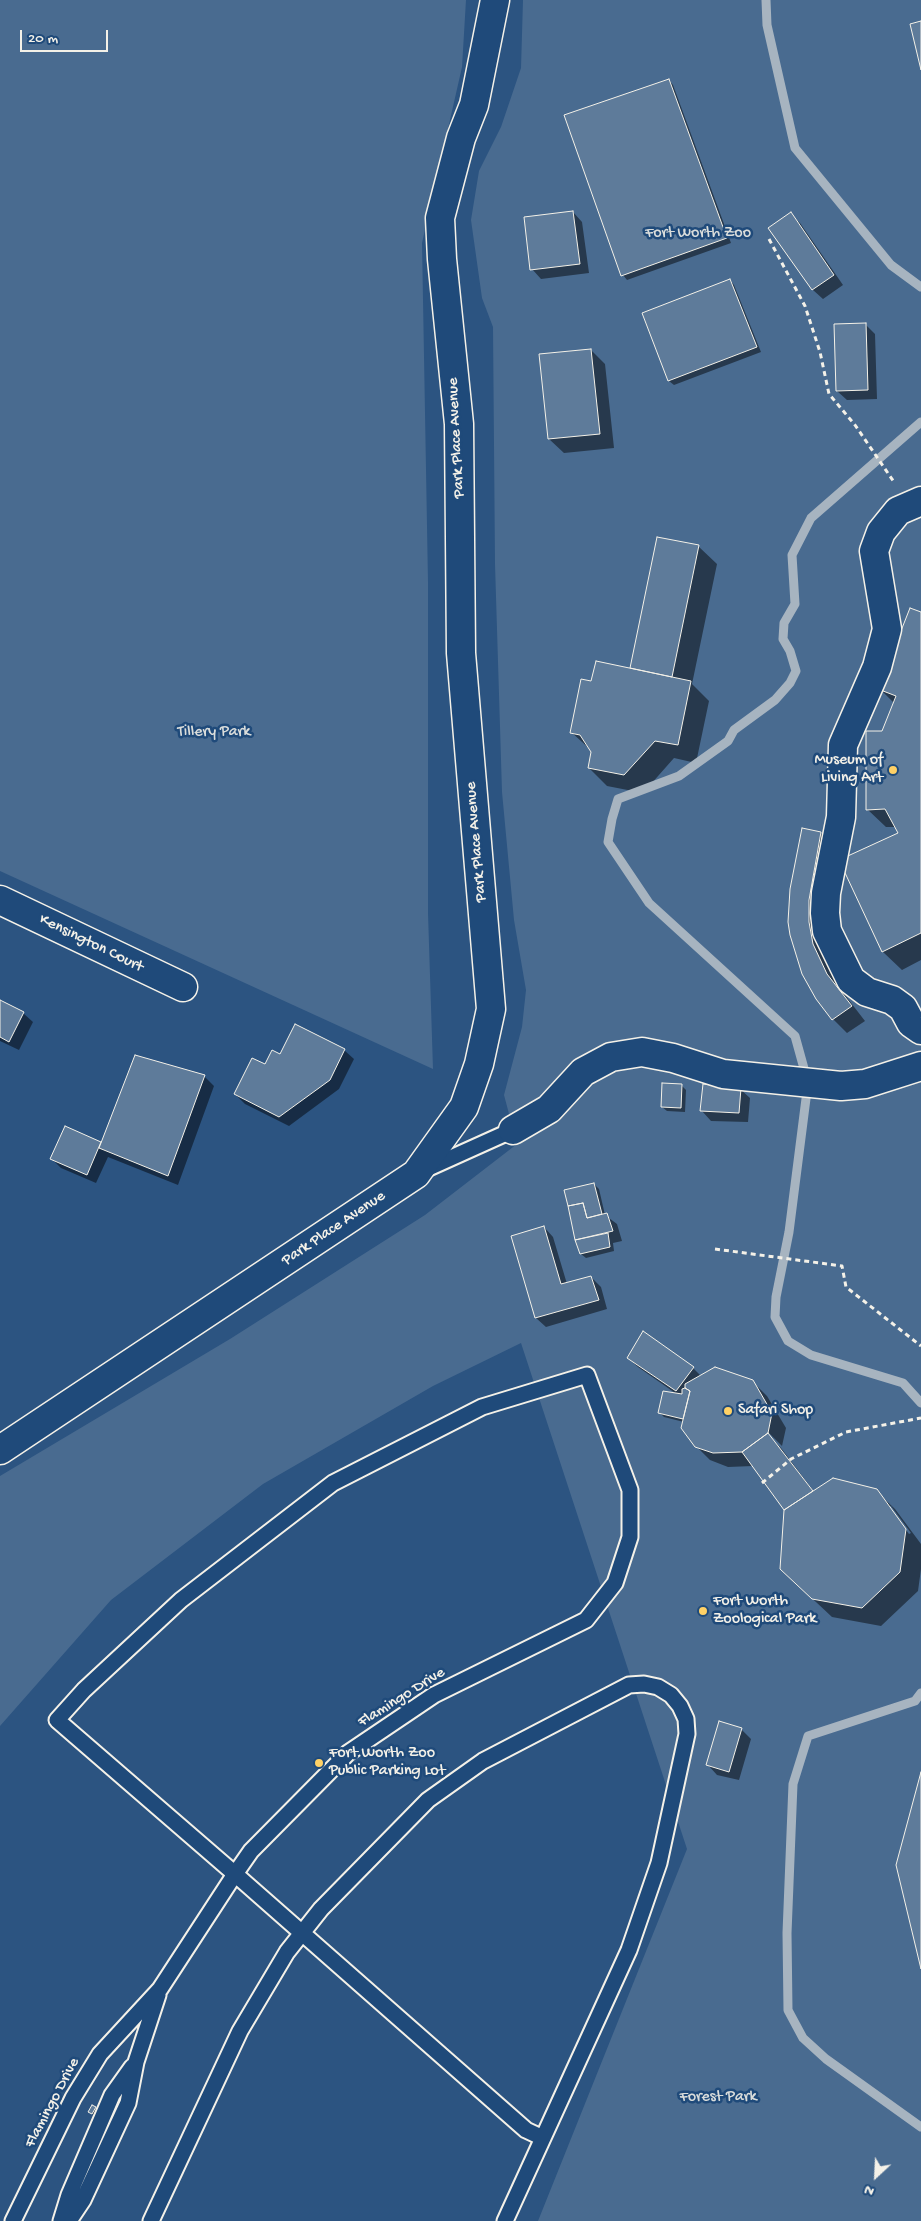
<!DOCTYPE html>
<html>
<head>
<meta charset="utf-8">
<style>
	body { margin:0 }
	#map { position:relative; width:921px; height:2221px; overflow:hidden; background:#2c5481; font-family:"Gochi Hand",sans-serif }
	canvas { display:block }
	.north { position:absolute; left:851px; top:2151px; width:50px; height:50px; -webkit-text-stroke:4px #1f4a7a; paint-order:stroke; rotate:205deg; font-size:14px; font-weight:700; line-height:20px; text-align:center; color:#f4f1e8 }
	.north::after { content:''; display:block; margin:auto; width:18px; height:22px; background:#f4f1e8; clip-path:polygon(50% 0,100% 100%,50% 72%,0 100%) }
	.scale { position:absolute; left:20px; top:30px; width:88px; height:22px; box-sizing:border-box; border:2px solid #f4f1e8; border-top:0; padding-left:6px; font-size:15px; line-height:18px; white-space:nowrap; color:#f4f1e8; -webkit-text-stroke:4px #1f4a7a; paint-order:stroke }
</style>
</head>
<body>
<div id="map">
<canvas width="921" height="2221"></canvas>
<div class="north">N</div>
<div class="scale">20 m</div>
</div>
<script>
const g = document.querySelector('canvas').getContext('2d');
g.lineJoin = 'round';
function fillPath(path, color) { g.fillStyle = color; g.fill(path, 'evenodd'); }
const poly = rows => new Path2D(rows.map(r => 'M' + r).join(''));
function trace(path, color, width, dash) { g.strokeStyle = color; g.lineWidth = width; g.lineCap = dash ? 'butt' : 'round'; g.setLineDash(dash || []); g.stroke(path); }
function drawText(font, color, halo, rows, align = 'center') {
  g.font = font + ' "Gochi Hand",sans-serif'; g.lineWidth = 5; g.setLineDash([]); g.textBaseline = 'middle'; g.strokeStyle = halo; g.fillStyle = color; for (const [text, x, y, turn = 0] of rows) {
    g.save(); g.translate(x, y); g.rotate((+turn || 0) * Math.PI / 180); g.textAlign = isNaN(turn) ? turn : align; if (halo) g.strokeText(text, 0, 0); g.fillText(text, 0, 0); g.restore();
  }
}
fillPath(poly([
	[0,0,466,0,462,67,422,243,428,582,428,913,433,1069,0,871],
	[523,0,921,0,921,2221,538,2221,687,1849,521,1343,433,1386,263,1484,111,1600,0,1726,0,1476,230,1339,425,1215,517,1144,504,1095,522,1027,526,990,514,920,502,792,495,564,493,327,482,298,471,220,479,171,501,127,521,68]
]), '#496b90');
fillPath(poly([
	[669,80,673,85,731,243,627,280,623,275],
	[573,212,582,222,589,273,541,279,532,269],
	[790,214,800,223,843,285,823,299,813,290,770,228],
	[730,280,734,285,761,352,674,385,669,381,643,314],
	[865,324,875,334,877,399,847,400,837,391],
	[591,350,605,364,614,448,564,453,549,439,541,355],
	[658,538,698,546,717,564,692,684,709,701,696,763,674,758,643,793,607,786,589,768,592,751,571,732,592,682,631,670],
	[921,613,921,960,902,970,883,952,841,861,900,834,896,827,886,827,867,809,883,732,894,703,880,689],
	[820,833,835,847,831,970,841,990,865,1021,847,1033,833,1019,791,935],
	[0,1001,23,1013,33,1022,19,1050,0,1041],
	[344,1050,354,1059,339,1089,289,1126,245,1104,235,1094,266,1065,280,1056],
	[204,1076,214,1086,178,1185,108,1157,96,1183,61,1168,52,1159,65,1128,102,1144],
	[682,1086,686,1090,685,1112,667,1111,662,1107],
	[740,1089,750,1098,748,1122,711,1121,702,1111],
	[594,1184,599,1189,605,1215,617,1224,622,1241,613,1243,614,1251,586,1258,581,1254,576,1239],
	[544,1227,553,1237,567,1284,591,1277,601,1287,607,1309,546,1327,536,1318],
	[628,1358,693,1368,701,1376,752,1381,767,1396,786,1428,782,1446,764,1428,763,1430,781,1448,814,1492,876,1491,895,1509,921,1544,921,1569,918,1591,881,1626,832,1617,800,1587,786,1510,753,1466,728,1467,710,1460,696,1446,684,1422,664,1417,660,1413,678,1395,638,1367],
	[888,1506,891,1506,911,1533,909,1534],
	[741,1729,751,1739,739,1780,717,1775,708,1765],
	[95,2108,99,2112,97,2118,90,2112],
	[112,2115,114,2117,114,2125,109,2121]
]), '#0007');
trace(poly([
	[766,0,767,25,795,148,891,265,921,287],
	[921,422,811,518,792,555,795,604,784,623,783,639,790,651,796,671,790,683,775,700,734,730,728,741,679,776,618,799,612,819,608,842,649,903,795,1036,808,1083,789,1232,776,1297,775,1317,788,1341,811,1355,903,1383,921,1403],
	[921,1693,915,1701,808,1736,793,1784,787,1933,788,2010,803,2038,826,2059,921,2127]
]), '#a7b4c0', 9);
const building = poly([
	[921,21,921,70,910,24,921,21],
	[669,79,727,238,621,276,564,115,669,79],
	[573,211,580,264,530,270,524,217,573,211],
	[791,212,834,275,812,290,768,228,791,212],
	[730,279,757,347,668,381,642,313,730,279],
	[866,323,868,390,836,391,834,324,866,323],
	[591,349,600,434,548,439,539,354,591,349],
	[657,537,699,545,672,677,630,668,657,537],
	[910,608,921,612,921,933,882,952,839,860,898,833,885,809,866,810,866,731,882,731,896,696,878,689,910,608],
	[596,661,691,681,678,745,655,741,624,775,588,768,591,752,580,735,570,733,581,679,591,681,596,661],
	[802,828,821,832,809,900,809,922,813,944,827,974,852,1006,832,1020,816,999,802,974,790,935,788,922,790,889,802,828],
	[0,1000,24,1012,9,1042,0,1037,0,1000],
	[295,1024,345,1049,330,1080,279,1117,234,1094,252,1058,265,1064,272,1050,280,1054,295,1024],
	[135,1055,205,1075,168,1176,99,1148,135,1055],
	[662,1083,682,1084,681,1108,661,1107,662,1083],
	[703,1084,741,1088,739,1113,700,1111,703,1084],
	[65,1126,101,1142,87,1175,50,1159,65,1126],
	[594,1183,602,1214,587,1218,583,1203,568,1206,564,1190,594,1183],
	[583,1203,587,1218,607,1213,613,1231,575,1240,568,1206,583,1203],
	[544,1226,561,1284,591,1276,599,1300,535,1318,511,1236,544,1226],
	[608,1233,610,1247,580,1254,575,1240,608,1233],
	[643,1331,694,1367,676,1391,627,1358,643,1331],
	[715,1367,753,1380,772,1413,768,1433,742,1452,713,1453,695,1447,681,1428,690,1391,685,1388,685,1384,715,1367],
	[685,1388,690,1391,683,1419,658,1413,663,1391,682,1394,682,1389,685,1388],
	[768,1433,813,1491,784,1510,742,1452,768,1433],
	[833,1478,877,1489,906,1529,900,1572,862,1608,812,1599,780,1569,784,1510,833,1478],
	[719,1721,742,1728,729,1772,706,1765,719,1721],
	[921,1772,921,1969,896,1865,921,1772],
	[92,2105,96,2107,92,2114,88,2112,92,2105]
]);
fillPath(building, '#5e7b9a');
trace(building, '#f4f1e8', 1);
const lane = poly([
	[422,1171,513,1130],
	[13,2221,73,2098,100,2054,160,1989,235,1874,251,1851,348,1753,434,1695,586,1620,615,1583,630,1537,630,1490,587,1375,482,1407,333,1483,181,1600,84,1690,57,1720,235,1874,526,2130,543,2138],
	[61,2221,69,2195,112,2095,132,2067],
	[69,2221,83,2200,128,2103,136,2062,158,1995],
	[151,2221,240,2031,287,1952,321,1909,428,1800,483,1761,629,1685,644,1684,658,1687,671,1695,680,1706,686,1719,687,1734,659,1863,629,1950,505,2221]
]);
const street = poly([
	[921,501,898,511,881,532,874,551,887,629,877,667,843,745,841,817,826,893,825,913,827,931,851,980,867,992,892,1000,903,1008,911,1023,921,1030],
	[0,900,183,987],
	[513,1130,549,1109,583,1072,611,1057,642,1052,673,1058,723,1074,841,1086,865,1084,921,1066],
	[0,1450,416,1174,464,1107,479,1064,491,1009,461,653,459,424,442,259,440,218,461,138,474,105,495,0]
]);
trace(lane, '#f4f1e8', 19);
trace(street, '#f4f1e8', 31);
trace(poly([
	[769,239,805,306,820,352,829,394,855,425,894,482],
	[715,1249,842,1266,846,1287,921,1346],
	[762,1483,791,1459,846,1432,921,1418]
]), '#f4f1e8', 3, [5, 4]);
trace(lane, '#1f4a7a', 15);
trace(street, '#1f4a7a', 28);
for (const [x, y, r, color] of [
	[893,770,5,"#ffd166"],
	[728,1411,5,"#ffd166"],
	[703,1611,5,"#ffd166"],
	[319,1763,5,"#ffd166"]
]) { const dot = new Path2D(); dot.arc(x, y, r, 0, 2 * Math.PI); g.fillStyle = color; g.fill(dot); trace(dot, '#1f4a7a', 2); }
drawText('16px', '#dadddb', '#1f4a7a', [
	["Fort Worth Zoo",698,234],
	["Tillery Park",214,733],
	["Forest Park",718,2098]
]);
drawText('16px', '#f4f1e8', '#1f4a7a', [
	["Park Place Avenue",457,438,-93],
	["Park Place Avenue",477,842,-95],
	["Kensington Court",91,944,26],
	["Park Place Avenue",334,1229,-34],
	["Flamingo Drive",402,1698,-32],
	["Flamingo Drive",53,2103,-62]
]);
drawText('16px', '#f4f1e8', '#1f4a7a', [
	["Museum of",883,761,"right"],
	["Living Art",883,779,"right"],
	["Safari Shop",738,1411],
	["Fort Worth",713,1602],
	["Zoological Park",713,1620],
	["Fort Worth Zoo",329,1754],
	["Public Parking Lot",329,1772]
], 'left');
</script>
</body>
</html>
